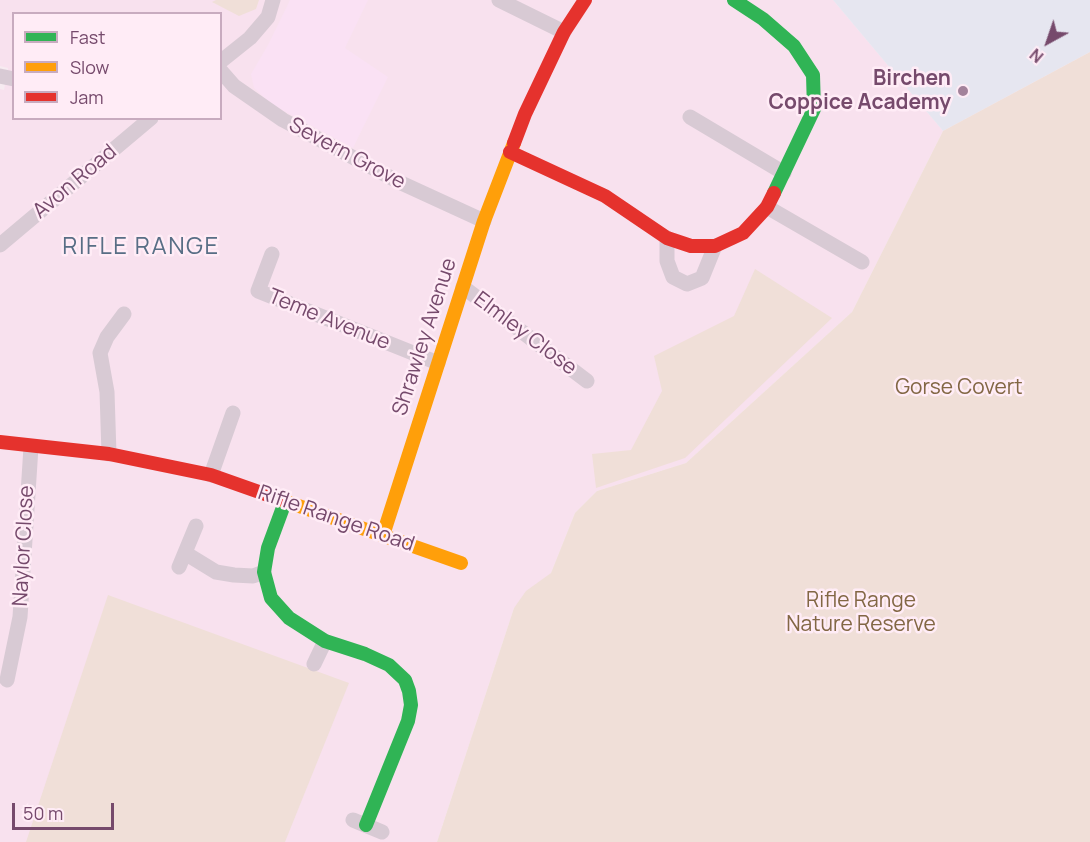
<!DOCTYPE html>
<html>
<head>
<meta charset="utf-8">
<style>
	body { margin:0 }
	#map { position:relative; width:1090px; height:842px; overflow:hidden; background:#f7ebf1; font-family:Manrope,sans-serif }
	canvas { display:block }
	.legend { position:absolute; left:12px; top:12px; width:210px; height:108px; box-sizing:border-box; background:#ffecf6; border:2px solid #c8abbf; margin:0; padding:8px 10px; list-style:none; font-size:18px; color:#764a6c }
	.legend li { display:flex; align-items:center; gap:12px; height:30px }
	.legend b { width:30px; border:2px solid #c8abbf }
	.north { position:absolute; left:1018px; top:12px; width:60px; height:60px; -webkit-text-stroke:4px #ffecf6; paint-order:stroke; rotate:220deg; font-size:16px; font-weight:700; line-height:24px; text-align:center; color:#764a6c }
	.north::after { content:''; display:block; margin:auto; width:21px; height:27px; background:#764a6c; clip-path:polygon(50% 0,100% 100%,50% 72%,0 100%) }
	.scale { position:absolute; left:12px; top:803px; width:102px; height:27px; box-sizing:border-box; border:3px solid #764a6c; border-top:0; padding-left:8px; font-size:18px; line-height:21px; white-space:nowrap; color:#764a6c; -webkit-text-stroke:4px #ffecf6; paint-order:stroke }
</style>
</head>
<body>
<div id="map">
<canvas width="1090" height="842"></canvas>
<ul class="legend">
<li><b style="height:8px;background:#30b455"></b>Fast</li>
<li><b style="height:8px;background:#ff9f0a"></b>Slow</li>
<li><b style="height:8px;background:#e5322d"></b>Jam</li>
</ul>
<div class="north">N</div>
<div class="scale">50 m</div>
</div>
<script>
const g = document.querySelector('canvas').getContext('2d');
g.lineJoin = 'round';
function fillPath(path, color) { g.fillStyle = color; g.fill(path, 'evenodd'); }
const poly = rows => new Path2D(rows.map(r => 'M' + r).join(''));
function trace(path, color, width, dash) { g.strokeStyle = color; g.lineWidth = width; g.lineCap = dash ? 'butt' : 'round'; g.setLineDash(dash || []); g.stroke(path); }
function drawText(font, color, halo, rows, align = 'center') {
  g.font = font + ' Manrope,sans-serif'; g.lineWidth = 5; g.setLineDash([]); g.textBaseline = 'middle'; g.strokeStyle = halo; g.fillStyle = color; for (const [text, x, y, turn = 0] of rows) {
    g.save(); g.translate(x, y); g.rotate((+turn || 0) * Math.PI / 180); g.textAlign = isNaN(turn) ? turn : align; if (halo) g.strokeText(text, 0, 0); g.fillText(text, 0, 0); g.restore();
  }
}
fillPath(poly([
	[0,0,833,0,943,131,852,312,686,463,597,491,575,513,551,573,514,608,437,842,0,842,0,89,4,90,8,68,0,66],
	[14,14,220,14,220,118,14,118]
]), '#f8e1ee');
fillPath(poly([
	[290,0,368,0,345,48,388,77,353,148,271,104,254,88,251,74,268,45]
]), '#fae1f4');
fillPath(poly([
	[833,0,1090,0,1090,52,943,131]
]), '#e6e6f0');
fillPath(poly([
	[216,0,259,0,256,9,239,16,212,2],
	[1090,52,1090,842,437,842,514,608,526,591,551,573,575,513,597,491,686,463,852,312,943,131],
	[755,269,832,318,685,458,596,488,592,454,631,450,662,391,654,356,734,316],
	[108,595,349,683,285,842,26,842]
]), '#f0dfd8');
trace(poly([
	[499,0,564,32],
	[220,62,250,38,268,17,273,0],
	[220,70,234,86,283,120,399,182,484,221],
	[0,76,14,79],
	[690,117,784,173],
	[767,207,862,262],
	[667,238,667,261,673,277,687,284,702,278,715,246],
	[0,245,151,118],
	[272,254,258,291,438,363],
	[463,287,587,381],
	[109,454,107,392,100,353,107,337,124,314],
	[211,475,233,413],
	[185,553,216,572,234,575,253,576,264,572],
	[179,567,196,526],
	[314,664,325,641],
	[7,680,20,617,31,447],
	[353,820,382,832]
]), '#d8cad4', 15);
trace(poly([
	[734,0,763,19,794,46,813,75,814,109,774,193],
	[285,502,268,548,264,572,271,598,289,618,325,641,365,654,389,665,405,680,409,691,411,705,408,721,366,825]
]), '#30b455', 14);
trace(poly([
	[279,499,461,563],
	[383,535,484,221,514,143]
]), '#ff9f0a', 14);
trace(poly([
	[514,143,525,114,564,32,585,0],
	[510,152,605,196,667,238,691,246,715,246,743,233,767,207,774,193],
	[0,442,109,454,211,475,279,499]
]), '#e5322d', 14);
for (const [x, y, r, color] of [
	[963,91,6,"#a3829b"]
]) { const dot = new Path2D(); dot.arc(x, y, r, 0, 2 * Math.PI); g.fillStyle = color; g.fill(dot); trace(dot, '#ffecf6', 2); }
drawText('bold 21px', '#764a6c', '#ffecf6', [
	["Birchen",951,79],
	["Coppice Academy",951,103]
], 'right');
drawText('21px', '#764a6c', '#ffecf6', [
	["Severn Grove",347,154,28],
	["Avon Road",75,182,-40],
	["Teme Avenue",329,320,22],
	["Elmley Close",525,334,37],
	["Shrawley Avenue",425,337,-72],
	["Rifle Range Road",336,519,19],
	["Naylor Close",24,546,-87]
]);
drawText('21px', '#826744', '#ffecf6', [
	["Gorse Covert",959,388],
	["Rifle Range",861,601],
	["Nature Reserve",861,625]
]);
g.letterSpacing = '1.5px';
drawText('24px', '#586e85', '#ffecf6', [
	["RIFLE RANGE",141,247]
]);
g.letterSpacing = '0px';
</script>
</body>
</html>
